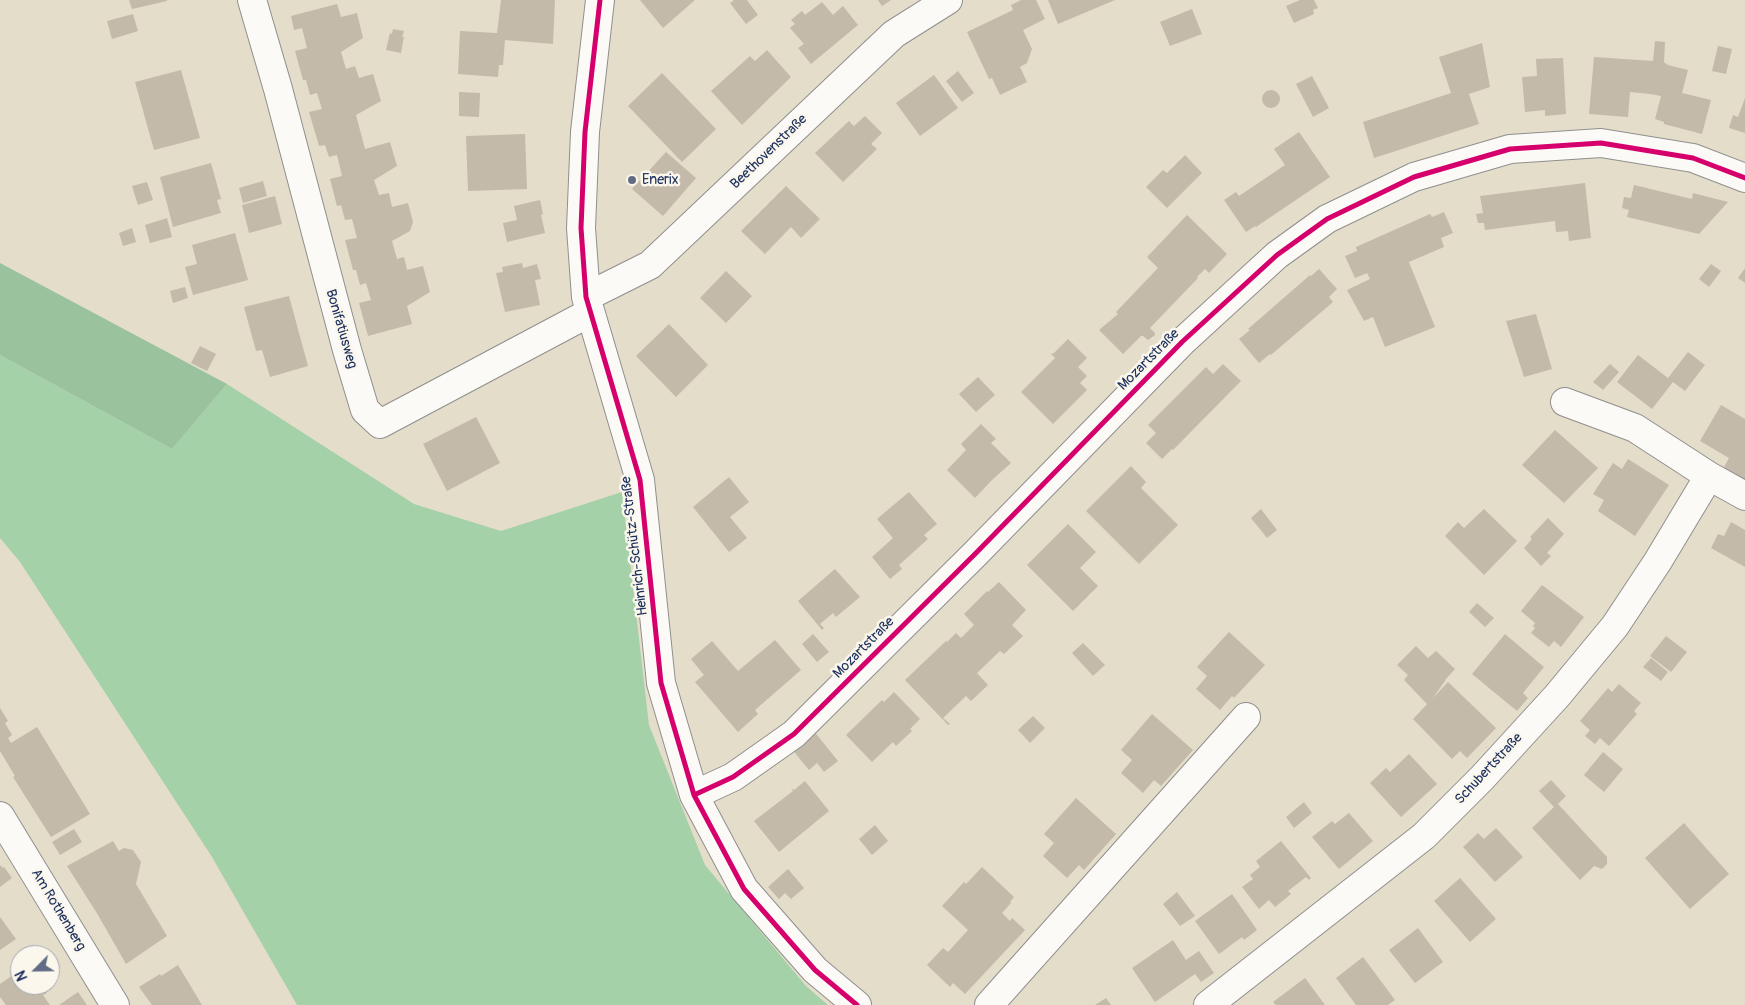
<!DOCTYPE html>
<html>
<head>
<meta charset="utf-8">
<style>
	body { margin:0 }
	#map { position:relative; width:1745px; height:1005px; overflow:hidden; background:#e4ddca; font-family:Pangolin,sans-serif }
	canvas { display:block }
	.north { position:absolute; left:10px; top:945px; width:50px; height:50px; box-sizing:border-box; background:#fbf7ec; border:1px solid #a1a7b3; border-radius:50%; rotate:247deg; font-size:14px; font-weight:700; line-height:20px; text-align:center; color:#1b2f5e }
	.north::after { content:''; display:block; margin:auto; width:18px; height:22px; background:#616c84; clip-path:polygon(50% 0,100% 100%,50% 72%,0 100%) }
</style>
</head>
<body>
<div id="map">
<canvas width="1745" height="1005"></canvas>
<div class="north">N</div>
</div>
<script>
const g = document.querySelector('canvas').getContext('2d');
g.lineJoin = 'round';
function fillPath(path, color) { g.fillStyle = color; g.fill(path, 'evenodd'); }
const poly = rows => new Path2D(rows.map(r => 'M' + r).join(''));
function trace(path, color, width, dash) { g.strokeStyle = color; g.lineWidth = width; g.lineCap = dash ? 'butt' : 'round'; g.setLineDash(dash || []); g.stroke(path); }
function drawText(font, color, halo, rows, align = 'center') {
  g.font = font + ' Pangolin,sans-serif'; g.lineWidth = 5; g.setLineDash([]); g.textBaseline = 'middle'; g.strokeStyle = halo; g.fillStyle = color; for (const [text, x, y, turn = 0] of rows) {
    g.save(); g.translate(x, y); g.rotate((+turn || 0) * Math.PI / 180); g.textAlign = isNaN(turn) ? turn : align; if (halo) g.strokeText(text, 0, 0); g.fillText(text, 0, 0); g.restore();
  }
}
fillPath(poly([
	[0,355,172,449,227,384,414,504,501,531,622,492,649,725,705,865,806,986,828,1005,297,1005,212,857,20,562,0,538]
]), '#a5d1a8');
fillPath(poly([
	[0,263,227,384,172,449,0,355]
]), '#99c29d');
fillPath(poly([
	[129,0,167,0,167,1,132,9],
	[501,0,555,0,553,44,505,40,503,65,499,65,498,77,458,74,460,31,497,33],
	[640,0,695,0,663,28],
	[734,0,747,0,758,15,746,24,730,3],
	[878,0,891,0,882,6],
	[1021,0,1036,0,1045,19,1023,30,1032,49,1027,63,1020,67,1027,82,1000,95,992,78,989,79,967,32,1013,10,1011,5],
	[1048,0,1115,0,1058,24],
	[1300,0,1314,0,1318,8,1313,10,1314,14,1294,23,1286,6],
	[822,2,833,15,843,6,858,25,811,64,798,48,804,44,790,28,795,24,791,20,802,11,805,15],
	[337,4,341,17,357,13,363,38,341,52,346,69,355,66,359,78,373,74,381,101,356,115,365,149,390,142,397,166,374,180,379,195,389,193,392,207,408,203,413,222,410,231,392,241,397,259,404,257,407,270,423,266,430,292,407,306,412,324,368,336,359,303,371,300,366,283,360,285,356,270,353,270,345,240,357,238,352,219,345,220,341,205,337,206,330,179,342,176,337,155,329,157,325,145,319,146,309,112,322,109,317,93,310,95,306,80,303,80,295,51,307,48,302,28,294,30,291,16],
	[1192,9,1202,34,1170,46,1160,22],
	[133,14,138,31,112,39,107,21],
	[393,29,404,31,402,37,404,37,401,53,386,50,390,33,392,34],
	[1655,41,1665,42,1664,62,1668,65,1688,70,1682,93,1711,100,1702,134,1664,124,1664,122,1655,119,1661,96,1650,94,1630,92,1628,117,1589,114,1594,57,1653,61],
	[1482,43,1490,87,1469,94,1479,124,1374,158,1363,122,1451,93,1439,57],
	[1718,46,1732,49,1726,74,1712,71],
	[767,50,791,77,742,125,711,91,750,56,755,61],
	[1563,58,1566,114,1545,116,1545,110,1525,112,1522,77,1537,76,1536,59],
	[181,70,200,138,154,150,135,82],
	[958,71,974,93,962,102,946,81],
	[662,73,716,129,682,162,628,106],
	[934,75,958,108,920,136,896,103],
	[1312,76,1329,108,1313,117,1296,84],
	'1262 99a9 9 0 1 1 18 0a9 9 0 1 1-18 0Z',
	[459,92,480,93,479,117,459,116],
	[1745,98,1745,133,1729,128,1733,115,1738,117],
	[865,116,882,133,871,144,877,149,843,182,815,153,849,121,854,126],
	[1299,132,1330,177,1256,227,1255,226,1246,232,1224,200,1236,192,1239,196,1285,165,1274,149],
	[525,134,527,189,468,191,466,136],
	[666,152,696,178,663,216,632,189],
	[1185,155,1202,173,1167,208,1146,187,1163,170,1167,173],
	[211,163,221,199,217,200,221,213,173,227,160,177],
	[263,181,267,196,243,203,239,188],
	[147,182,153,200,138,205,132,186],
	[1585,183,1591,238,1569,241,1568,231,1556,232,1555,221,1485,230,1484,223,1478,223,1476,214,1483,213,1480,196],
	[1634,185,1692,199,1693,193,1728,202,1699,234,1627,217,1629,210,1622,208,1624,197,1631,198],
	[786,186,820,219,801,238,791,227,765,254,741,231],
	[275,196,282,224,249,233,242,205],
	[540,200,543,214,541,215,545,233,507,242,503,223,517,220,514,206],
	[1444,212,1453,233,1441,238,1444,247,1409,262,1435,327,1385,347,1373,317,1364,321,1347,290,1370,279,1367,273,1355,278,1345,256,1357,251,1356,247,1430,214,1432,217],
	[1187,215,1227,254,1209,273,1205,269,1197,277,1198,278,1150,328,1155,333,1155,335,1148,340,1143,336,1141,336,1123,354,1099,330,1118,314,1116,312,1158,268,1147,257],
	[167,218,172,237,150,243,145,225],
	[132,228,136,242,123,246,119,233],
	[235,233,248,280,193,295,185,267,197,264,192,245],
	[522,263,523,268,537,264,541,279,535,280,540,305,505,312,496,273,503,272,502,267],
	[1711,264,1721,271,1709,287,1699,279],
	[1745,268,1745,283,1738,278],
	[1319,269,1337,289,1329,297,1333,302,1271,355,1270,354,1259,363,1239,339,1250,330,1248,329,1310,275,1311,276],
	[726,271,752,296,726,323,700,298],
	[185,287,188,298,173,303,170,291],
	[289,296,308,366,270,377,262,350,256,351,244,307],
	[1536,314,1552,369,1524,377,1506,321],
	[669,324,708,365,676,397,636,356],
	[1068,339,1087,358,1078,367,1087,376,1080,383,1087,390,1053,424,1021,392,1055,358,1051,354,1052,353,1053,354],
	[200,346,216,354,207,371,191,363],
	[1688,352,1705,365,1685,391,1673,382,1652,409,1617,382,1638,355,1668,378],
	[1223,364,1241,381,1173,450,1172,449,1162,459,1146,443,1156,433,1148,425,1206,367,1213,374],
	[1610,364,1619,372,1603,390,1593,382],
	[978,377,995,395,976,412,959,394],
	[1721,405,1745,419,1745,483,1723,469,1729,458,1700,441],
	[476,417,500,463,447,491,423,444],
	[981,424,996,439,991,443,1011,463,992,480,975,498,947,470,966,450,961,444],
	[1555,430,1598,468,1564,503,1522,465],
	[1628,459,1669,485,1635,536,1598,511,1604,500,1593,494,1613,463,1622,469],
	[1131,466,1146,482,1141,488,1178,525,1139,564,1086,511],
	[729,477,749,502,730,517,747,538,729,552,693,507],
	[909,492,937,524,924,535,928,539,899,565,902,569,890,579,872,557,893,538,877,519],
	[1261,509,1277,530,1267,538,1251,518],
	[1484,509,1517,541,1484,575,1445,536,1458,522,1464,528],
	[1548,518,1564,534,1547,553,1551,556,1541,566,1524,548,1532,539,1530,537],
	[1731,522,1745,530,1745,567,1711,548,1718,534,1724,536],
	[1068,524,1096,552,1080,568,1098,586,1073,611,1027,565],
	[835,569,860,597,836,617,833,613,820,624,824,628,822,630,798,601],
	[999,582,1026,610,1012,625,1023,636,1004,654,1000,651,977,673,988,685,971,701,966,696,943,718,950,724,948,725,905,680,946,641,947,642,956,633,961,638,974,625,964,614,987,591,988,592],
	[1542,585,1584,617,1561,647,1554,641,1549,647,1531,633,1535,628,1533,626,1535,623,1521,611],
	[1477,603,1494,618,1485,627,1469,612],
	[1229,632,1265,665,1234,698,1232,696,1220,710,1196,689,1207,676,1197,667],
	[813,634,829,652,817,662,802,644],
	[1505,634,1544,667,1523,693,1528,698,1517,711,1472,674],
	[1666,636,1687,652,1671,672,1650,656],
	[775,640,801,670,755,710,758,714,738,732,695,682,704,675,691,659,712,641,738,671],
	[1083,643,1105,665,1093,676,1072,653],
	[1416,646,1428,658,1436,651,1455,669,1445,680,1445,681,1432,699,1427,704,1404,680,1408,675,1397,665],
	[1651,658,1668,672,1661,681,1643,667],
	[1448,682,1496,728,1467,758,1460,751,1452,759,1413,719],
	[1619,684,1641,703,1634,711,1637,714,1609,746,1600,738,1595,744,1585,736,1590,730,1580,721,1608,688,1612,692],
	[894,692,920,719,910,729,912,731,896,746,893,742,872,762,846,735,882,700,884,702],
	[0,708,8,721,5,723,12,735,8,738,11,743,37,727,90,814,51,837,13,777,15,776,0,751],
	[1152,714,1193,750,1161,786,1154,780,1143,793,1121,773,1132,760,1121,750],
	[1033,716,1045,728,1030,743,1018,730],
	[813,730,838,761,824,772,817,763,809,770,791,748],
	[1603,752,1623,769,1604,792,1584,775],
	[1409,754,1437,784,1401,817,1370,783,1386,768,1390,772],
	[1551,780,1566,796,1558,804,1607,857,1607,864,1602,869,1594,866,1580,880,1532,828,1554,807,1539,791],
	[805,781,829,811,779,852,754,821,793,791,791,788,794,790],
	[1076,798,1116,834,1084,870,1079,865,1067,878,1043,856,1054,843,1044,834],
	[1304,802,1312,813,1294,828,1286,817],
	[1349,813,1373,841,1339,869,1312,837,1332,821,1335,824],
	[1684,823,1729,874,1690,909,1645,858],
	[875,825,888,841,872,855,859,839],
	[1496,828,1523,857,1495,882,1463,847,1478,833,1484,839],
	[74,829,82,842,60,855,52,842],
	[113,841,119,851,124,848,133,850,141,862,136,884,167,936,126,964,98,915,67,866],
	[1281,841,1311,878,1309,880,1306,877,1288,891,1291,894,1275,907,1269,900,1259,909,1242,887,1253,879,1250,875,1260,867,1256,861],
	[0,865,3,868,4,867,12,878,0,887],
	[982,867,1014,897,1010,902,1011,903,1002,913,1010,921,1012,918,1025,930,965,994,953,983,950,987,927,965,943,948,948,952,968,930,942,906,964,882,966,884],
	[788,869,804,888,791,899,785,893,779,899,768,887],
	[1460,878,1496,919,1470,942,1434,901],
	[1177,892,1195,916,1180,926,1163,904],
	[1232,894,1257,930,1244,940,1242,937,1219,954,1195,921],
	[0,917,16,939,0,950],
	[1418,928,1443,962,1415,983,1389,950],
	[1173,940,1186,960,1199,951,1214,973,1201,982,1195,974,1155,1002,1132,968],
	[1363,957,1395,1000,1388,1005,1356,1005,1336,978],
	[178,965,202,1005,152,1005,139,987,160,974,161,976],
	[20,970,20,985,41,985,47,993,43,995,50,1005,6,1005,0,997,0,984],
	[1305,978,1325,1005,1276,1005,1273,1002],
	[78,992,87,1005,59,1005],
	[1106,998,1111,1005,1095,1005]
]), '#c3baaa');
const minor = poly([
	[252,0,278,89,347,350,365,410,380,424,589,313],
	[600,0,585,132,581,228,586,297,640,480,661,683,694,795,744,889,815,970,857,1005],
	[586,297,650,265,894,34,948,0],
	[1565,402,1635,428,1709,476],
	[694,795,733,777,794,734,976,553,1182,342,1277,255,1327,219,1414,177,1510,149,1601,143,1693,158,1745,178],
	[0,816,115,1005],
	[989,1005,1246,717],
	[1208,1005,1424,836,1482,778,1557,696,1615,626,1658,561,1709,476,1745,496]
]);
trace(minor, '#908f8e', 30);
trace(minor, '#fbfaf7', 28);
trace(poly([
	[600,0,585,132,581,228,586,297,640,480,661,683,694,795,744,889,815,970,857,1005],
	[694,795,733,777,794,734,976,553,1182,342,1277,255,1327,219,1414,177,1510,149,1601,143,1693,158,1745,178]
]), '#d6006c', 5);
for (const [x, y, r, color] of [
	[632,180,5,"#616c84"]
]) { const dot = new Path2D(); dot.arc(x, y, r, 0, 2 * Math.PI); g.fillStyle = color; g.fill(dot); trace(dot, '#fbf7ec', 2); }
drawText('14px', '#1b2f5e', '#fbf7ec', [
	["Beethovenstraße",769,152,-44],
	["Bonifatiusweg",341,329,74],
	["Mozartstraße",1149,360,-45],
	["Heinrich-Schütz-Straße",635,546,-97],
	["Mozartstraße",864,648,-45],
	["Schubertstraße",1489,769,-47],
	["Am Rothenberg",58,910,59]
]);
drawText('14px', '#1b2f5e', '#fbf7ec', [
	["Enerix",642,180]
], 'left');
</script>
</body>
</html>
